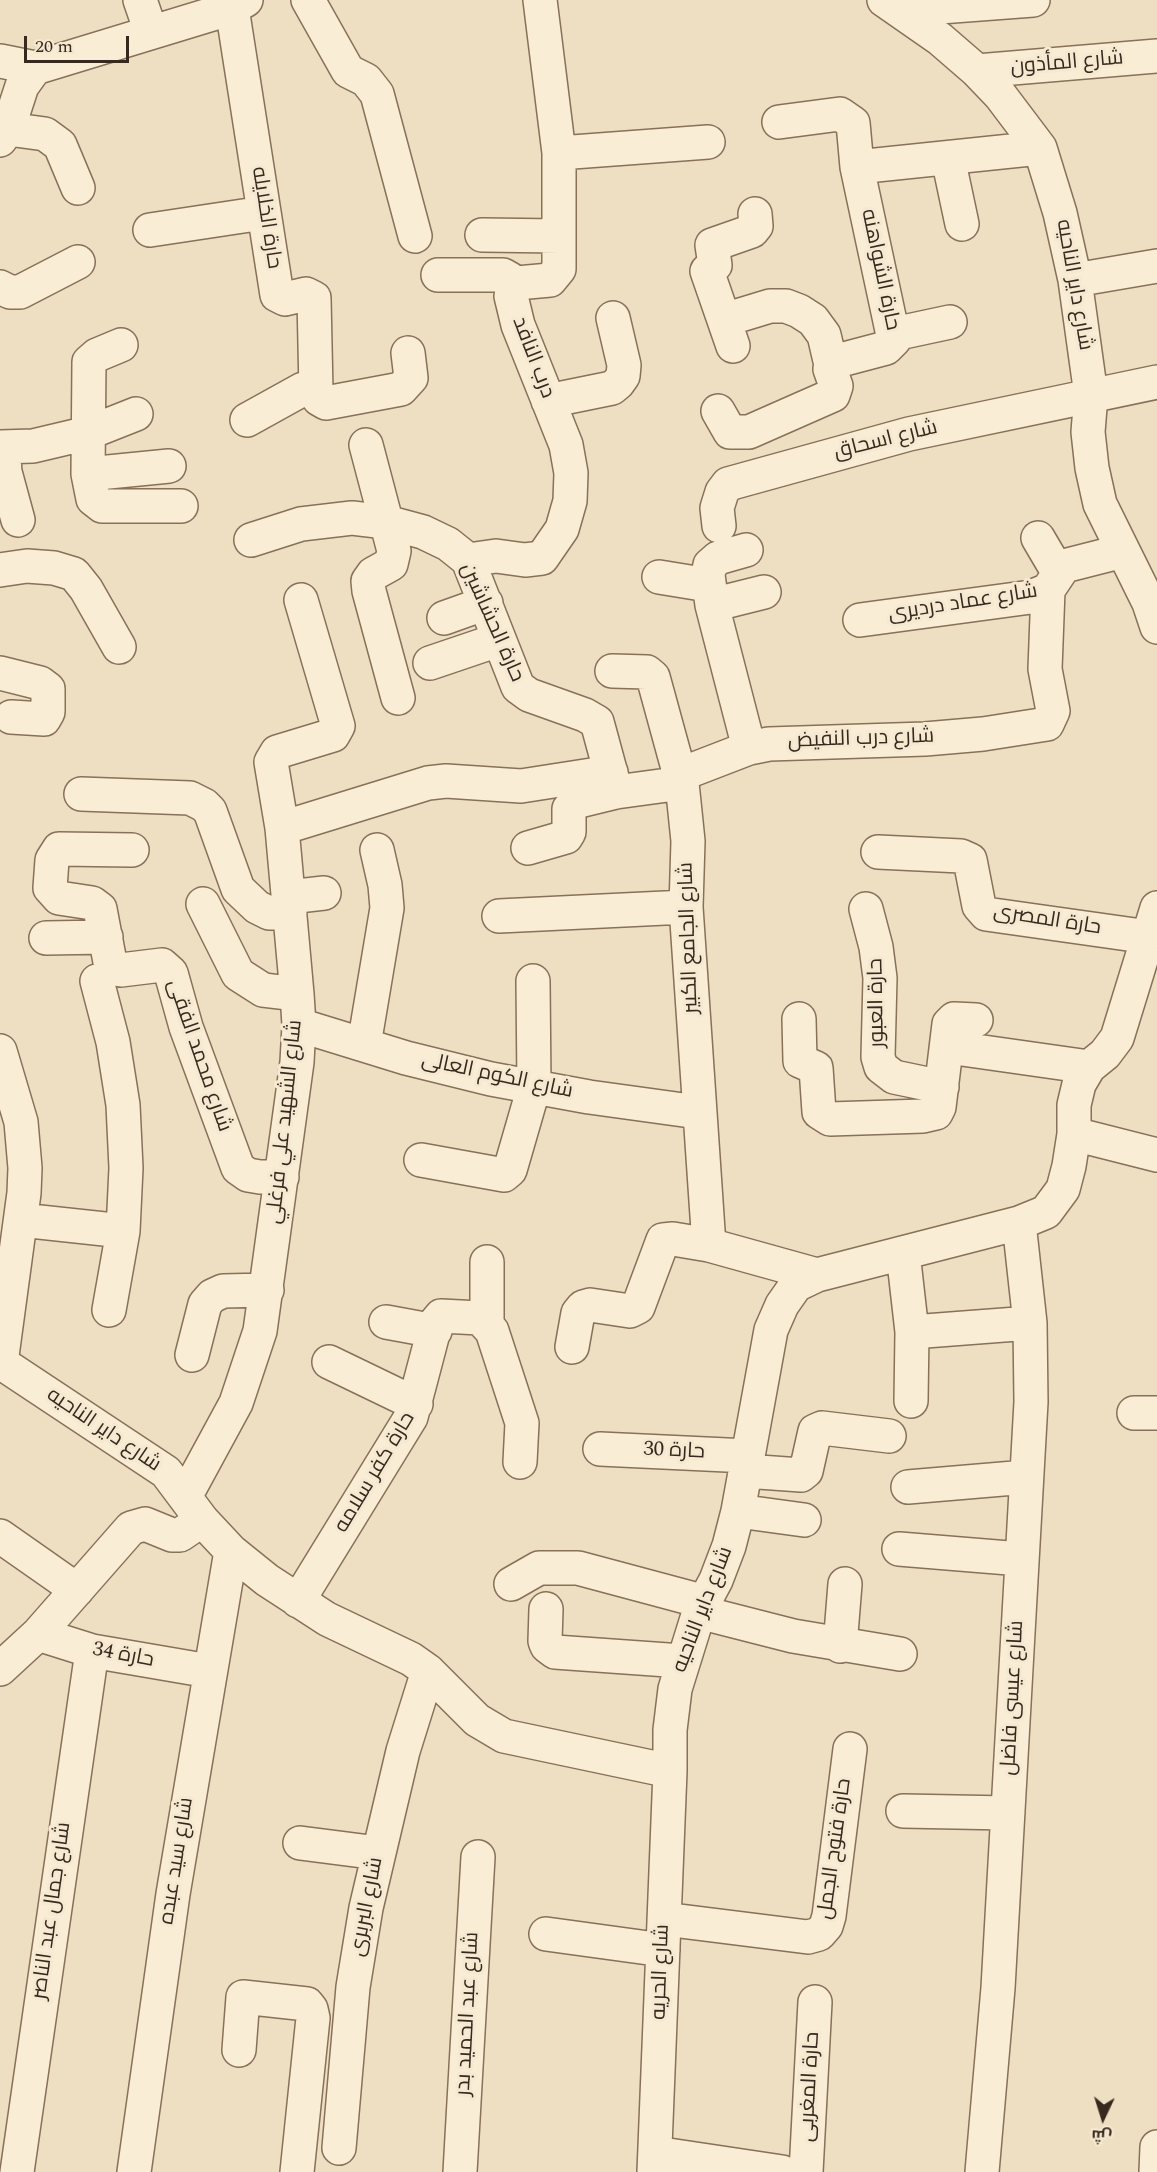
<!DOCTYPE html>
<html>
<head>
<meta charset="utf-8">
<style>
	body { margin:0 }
	#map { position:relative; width:1157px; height:2172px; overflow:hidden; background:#eedfc2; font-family:Spectral,Cairo,serif }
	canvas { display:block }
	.north { position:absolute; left:1073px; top:2088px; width:60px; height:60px; -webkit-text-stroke:4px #f6e9d2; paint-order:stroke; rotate:184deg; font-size:16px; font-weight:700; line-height:24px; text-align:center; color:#38291e }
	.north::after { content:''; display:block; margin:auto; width:21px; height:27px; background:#38291e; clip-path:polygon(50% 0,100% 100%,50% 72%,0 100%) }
	.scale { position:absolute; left:24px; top:36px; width:105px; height:27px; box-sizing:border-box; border:3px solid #38291e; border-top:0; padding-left:8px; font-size:18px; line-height:21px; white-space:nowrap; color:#38291e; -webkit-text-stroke:4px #f6e9d2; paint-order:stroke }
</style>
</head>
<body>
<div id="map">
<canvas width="1157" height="2172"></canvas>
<div class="north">ش</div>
<div class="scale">20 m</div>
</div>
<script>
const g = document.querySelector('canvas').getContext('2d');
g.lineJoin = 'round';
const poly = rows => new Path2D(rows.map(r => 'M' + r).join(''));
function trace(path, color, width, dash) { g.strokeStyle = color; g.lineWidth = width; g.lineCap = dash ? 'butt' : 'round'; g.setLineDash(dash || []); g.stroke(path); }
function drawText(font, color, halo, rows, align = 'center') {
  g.font = font + ' Spectral,Cairo,serif'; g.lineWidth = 6; g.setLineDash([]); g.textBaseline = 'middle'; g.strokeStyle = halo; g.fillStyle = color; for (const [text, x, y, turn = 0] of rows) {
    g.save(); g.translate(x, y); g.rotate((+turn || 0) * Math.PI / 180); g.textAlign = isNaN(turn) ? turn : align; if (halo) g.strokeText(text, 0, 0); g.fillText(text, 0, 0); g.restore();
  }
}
const minor = poly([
	[140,0,151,32],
	[308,0,348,71,366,80,377,94,415,236],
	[884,0,940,39,977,71,1000,95,1040,148,1060,213,1075,280,1091,395,1088,432,1092,468,1100,504,1149,603,1157,627],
	[232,8,277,295,285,299,306,294,314,298,316,392],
	[900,10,1033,0],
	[0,61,35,68],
	[977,71,1157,56],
	[8,129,45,134,60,145,78,188],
	[0,140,8,129,22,86,35,68,232,8,246,0],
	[559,153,708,142],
	[948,158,962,224],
	[857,167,1040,148],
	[150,230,263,213],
	[482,235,559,236],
	[438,275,503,275,510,279,514,285],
	[1075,280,1157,266],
	[0,287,10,292,20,292,78,262],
	[724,320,770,306,786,306,799,311,813,320,824,335,831,365],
	[894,334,950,322],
	[121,345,97,355,89,362,88,474,93,499,102,506,181,506],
	[733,346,707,271,715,265,712,245,752,231,756,226,755,214],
	[548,401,612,388,618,383,623,376,624,365,613,318],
	[718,411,730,432,749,432,833,395,836,386,830,369,833,362,886,348,894,340,857,167,853,123,840,114,779,122],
	[247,420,303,389,310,388,316,392,319,399,326,403,401,389,411,378,408,353],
	[366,445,394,551,391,564,373,574,368,581,369,591,398,698],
	[0,447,33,446,88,433,136,414],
	[3,447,5,472,18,520],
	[88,474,169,466],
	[719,526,717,508,722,492,728,484,909,434,1157,382],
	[1038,538,1058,572],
	[251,540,301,524,352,518,386,522,423,532,448,544,468,560,518,687,529,695,585,715,597,722,616,792],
	[746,550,718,558,710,565,708,575,712,605,749,748],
	[468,560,496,556,525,560,542,558,562,529,570,501,571,473,566,445,518,325,511,296,517,283,550,280,559,269,559,153,540,0],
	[0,570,27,566,54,568,74,574,86,589,119,647],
	[659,577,708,585],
	[712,605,764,592],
	[444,618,486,603],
	[860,620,1031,597,1048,590,1064,566,1123,551],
	[430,663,498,640],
	[612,671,647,672,653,677,682,783,688,841,686,907,709,1245],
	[0,673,40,683,48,689,48,712,44,719,11,717],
	[679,775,749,748,769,744,925,739,983,734,1047,724,1053,711,1045,669,1048,590],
	[81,794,190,798,204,805,210,811,238,889,257,907,269,913,290,913],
	[282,828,428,783,446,781,521,786,611,772],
	[528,848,566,837,569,832,569,809,575,802,616,792,682,783],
	[132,850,59,849,52,860,50,888,59,898,92,903,100,909,110,962,113,968,121,970,162,965,171,973,186,1027,238,1168,248,1175,260,1177,282,1177],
	[878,852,961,856,970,860,979,906,986,914,1149,937],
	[289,897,324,893],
	[203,904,238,974,263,990,297,994],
	[866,909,876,947,880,978,878,1057,881,1067,894,1077,942,1087],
	[499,916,686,907],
	[46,938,106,937],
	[97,981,113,1042,123,1105,126,1168,123,1231,109,1310],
	[799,1019,800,1061,816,1068,819,1112,830,1119,923,1116,936,1113,939,1107,949,1024,954,1019,976,1020],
	[299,1025,406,1058,491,1079,589,1097,698,1112],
	[364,1045,387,908,385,885,377,850],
	[948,1047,1089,1067],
	[0,1051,21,1122,25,1168,24,1193,1,1363],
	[1074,1134,1157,1155],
	[421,1160,504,1175,510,1170,534,1087,533,981],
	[21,1220,123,1231],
	[903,1253,912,1332,911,1401],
	[487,1262,487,1324],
	[386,1322,435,1331],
	[912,1332,1030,1323],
	[572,1347,578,1313,583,1307,590,1305,630,1311,638,1307,663,1240,673,1239,709,1245,817,1275],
	[192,1355,205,1304,212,1296,223,1291,267,1290],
	[0,1362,166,1472,202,1520,231,1551,267,1580,327,1619,411,1659,428,1671,477,1720,504,1736,670,1771,670,1730,675,1689,699,1612,716,1580,729,1546,738,1511,771,1330,782,1305,796,1285,817,1275,1019,1223,1046,1212,1063,1189,1069,1166,1074,1134,1074,1105,1079,1084,1089,1067,1105,1054,1117,1038,1157,908],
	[329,1362,416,1404],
	[1134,1413,1157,1413],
	[600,1449,748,1456],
	[745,1471,801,1475,806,1471,815,1431,822,1428,889,1436],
	[908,1487,1026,1477],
	[185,1497,236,1403,260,1331,297,1062,299,1025,297,994,282,828,271,762,277,752,333,735,338,726,301,600],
	[738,1511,804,1520],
	[0,1536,77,1590],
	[899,1549,1021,1559],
	[511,1584,539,1568,578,1568,705,1602],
	[298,1601,411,1417,436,1322,441,1316,480,1318,492,1331,522,1423,520,1462],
	[546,1609,545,1641,547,1646,555,1652,682,1661],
	[699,1612,793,1636,900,1654],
	[38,1634,92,1651,209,1671],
	[840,1646,845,1584],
	[0,1669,38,1634,131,1528,145,1524,172,1535,180,1535,202,1520],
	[903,1811,1008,1813],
	[300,1843,378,1853],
	[664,1919,808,1937,819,1934,826,1926,829,1916,850,1749],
	[546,1934,663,1950],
	[239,2050,243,1997,307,2004,311,2009,313,2018,297,2172],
	[339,2148,353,1987,366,1908,403,1751,428,1671],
	[655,2153,782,2172],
	[17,2172,92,1651],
	[134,2172,173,1894,231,1551],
	[460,2172,478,1857],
	[654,2172,670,1771],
	[806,2172,815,2002],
	[982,2172,998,1988,1031,1402,1030,1323,1019,1223],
	[1156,2172,1157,2147]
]);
trace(minor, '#887059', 36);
trace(minor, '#f9edd6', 33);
drawText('21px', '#38291e', '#f6e9d2', [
	["شارع المأذون",1067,64,-5],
	["حارة الخلايله",265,218,81],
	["حارة الشواهنه",879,270,78],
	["شارع داير الناحيه",1073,285,80],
	["درب النافد",532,358,69],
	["شارع اسحاق",886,441,-14],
	["شارع عماد درديرى",963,604,-9],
	["حارة الحشاشين",491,623,66],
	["شارع درب النفيض",861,740,-2],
	["حارة المصرى",1047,921,9],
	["شارع الجامع الكبير",690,938,-92],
	["حارة العبور",878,1003,-91],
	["شارع محمد الفقى",198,1056,71],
	["شارع الكوم العالى",497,1077,12],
	["شارع الشهيد علي فرغلي",286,1122,-84],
	["شارع داير الناحيه",103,1431,34],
	["حارة 30",674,1452,3],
	["حارة كفر سلامه",376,1473,-59],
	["شارع داير الناحيه",704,1610,-69],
	["حارة 34",123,1656,11],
	["شارع عيسى فاضل",1014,1698,-87],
	["حارة فتوح الجمل",836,1849,-82],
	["شارع سيد عبده",178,1861,-81],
	["شارع البربرى",368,1907,-79],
	["شارع جمال عبد الناصر",53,1911,-82],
	["شارع الحريه",662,1972,-88],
	["شارع عبد الحميد بدر",469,2014,-87],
	["حارة المغربى",811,2087,-87]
]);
</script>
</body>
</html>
